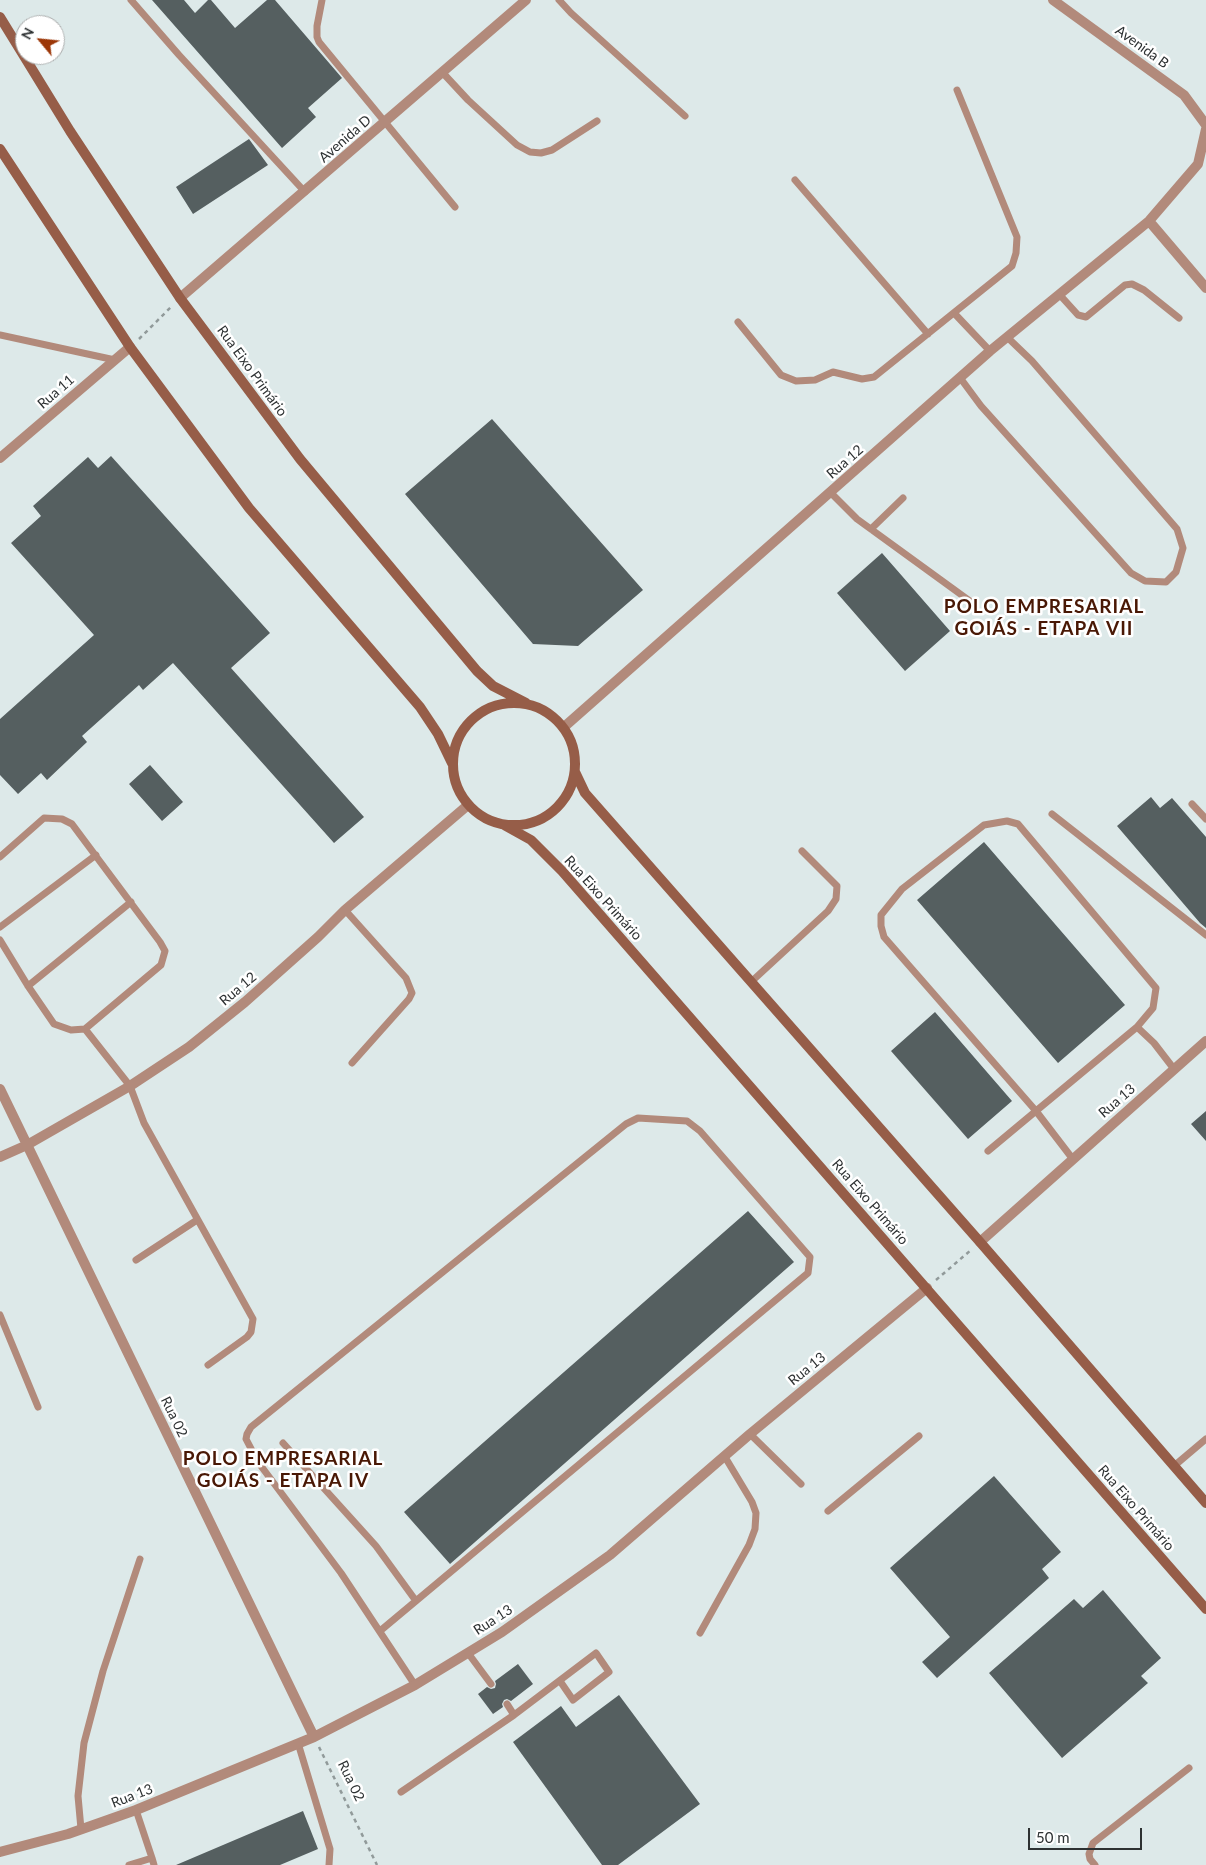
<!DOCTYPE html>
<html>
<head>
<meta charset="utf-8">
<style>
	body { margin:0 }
	#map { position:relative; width:1206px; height:1865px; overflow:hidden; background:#dde9e9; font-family:Lato,sans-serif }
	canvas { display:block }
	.north { position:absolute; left:15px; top:15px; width:50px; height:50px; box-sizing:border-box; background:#fff; border:1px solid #abadad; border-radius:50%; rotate:298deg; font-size:14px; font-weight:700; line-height:20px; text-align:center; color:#2d3132 }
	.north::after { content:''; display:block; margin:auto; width:18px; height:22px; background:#9c3708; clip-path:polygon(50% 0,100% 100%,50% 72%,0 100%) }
	.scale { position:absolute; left:1028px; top:1828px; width:114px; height:22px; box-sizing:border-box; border:2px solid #2d3132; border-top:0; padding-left:6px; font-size:15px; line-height:18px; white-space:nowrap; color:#2d3132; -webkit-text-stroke:4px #fff; paint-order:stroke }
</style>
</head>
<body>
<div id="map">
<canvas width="1206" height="1865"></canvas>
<div class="north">N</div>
<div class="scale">50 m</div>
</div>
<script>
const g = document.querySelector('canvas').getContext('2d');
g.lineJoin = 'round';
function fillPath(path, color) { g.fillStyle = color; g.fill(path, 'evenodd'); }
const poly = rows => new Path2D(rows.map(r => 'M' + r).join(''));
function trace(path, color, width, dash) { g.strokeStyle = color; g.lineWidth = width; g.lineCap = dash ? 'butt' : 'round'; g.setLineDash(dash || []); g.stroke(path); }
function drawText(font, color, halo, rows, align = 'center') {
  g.font = font + ' Lato,sans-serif'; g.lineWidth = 5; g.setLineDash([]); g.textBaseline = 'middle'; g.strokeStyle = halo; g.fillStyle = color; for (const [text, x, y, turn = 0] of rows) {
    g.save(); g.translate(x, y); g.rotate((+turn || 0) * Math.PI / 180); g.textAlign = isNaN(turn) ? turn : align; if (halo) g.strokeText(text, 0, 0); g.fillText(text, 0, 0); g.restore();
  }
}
fillPath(poly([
	[152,0,184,0,195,13,208,0,211,0,235,28,267,0,275,0,342,78,308,108,316,117,282,148],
	[249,139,268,165,193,214,176,187],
	[492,419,643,590,578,646,533,644,405,494],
	[111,456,270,633,231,668,364,817,334,843,173,663,143,690,139,685,82,736,87,742,47,780,41,773,18,794,0,775,0,719,94,635,11,543,41,516,33,506,88,457,98,468],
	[882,553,950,631,905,671,837,593],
	[150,765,183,802,162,821,129,784],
	[1151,797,1160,808,1172,798,1206,837,1206,928,1200,923,1117,826],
	[984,842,1125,1005,1058,1063,917,900],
	[935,1012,1012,1101,968,1139,891,1051],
	[1206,1111,1206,1141,1191,1124],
	[748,1211,794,1262,450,1564,404,1512],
	[994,1476,1061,1552,1042,1569,1049,1578,937,1678,922,1662,950,1637,890,1568],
	[1103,1590,1161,1658,1141,1676,1148,1683,1062,1758,989,1673,1074,1599,1083,1608],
	[518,1664,533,1684,511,1701,507,1699,504,1700,502,1704,503,1707,493,1714,478,1694,487,1687,491,1689,495,1688,496,1684,495,1681],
	[619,1695,700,1804,618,1865,602,1865,513,1742,561,1706,576,1727],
	[303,1811,318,1849,280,1865,176,1865]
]), '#555f60');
trace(poly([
	[139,339,172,306],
	[936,1280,971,1250],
	[319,1747,377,1865]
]), '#919a9a', 2.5, [4, 4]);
trace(poly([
	[131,0,179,55,305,192],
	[322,0,317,26,317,37,319,42,455,207],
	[559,0,571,13,685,116],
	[442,72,468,100,517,145,530,152,541,153,552,150,597,121],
	[795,180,928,334],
	[1059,294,1078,315,1086,317,1125,285,1132,284,1144,290,1179,318],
	[954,313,990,351],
	[738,322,781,375,796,381,815,380,833,372,862,379,874,377,1012,266,1016,253,1017,237,957,90],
	[0,335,115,360],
	[961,379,981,406,1131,573,1145,581,1166,582,1176,572,1183,548,1177,529,1032,361,1007,337],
	[831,493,857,519,974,604],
	[871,529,903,498],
	[1192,804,1206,819],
	[1052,814,1206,935],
	[0,857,44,818,62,819,72,824,160,942,165,951,161,965,85,1029,71,1030,54,1024,28,986,0,940],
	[345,910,406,978,412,993,409,999,352,1063],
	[0,927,96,855],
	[751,982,828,911,836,899,837,886,802,851],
	[28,986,131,902],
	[1137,1027,1154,1043,1174,1069],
	[85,1029,130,1086,144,1123,253,1319,251,1332,247,1337,208,1365],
	[988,1151,1036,1111,1137,1027,1153,1008,1156,988,1018,824,1007,821,984,825,902,889,881,915,881,926,884,937,1036,1111,1072,1158],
	[136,1260,197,1220],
	[0,1315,38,1407],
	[750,1434,801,1484],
	[283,1443,376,1546,416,1601],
	[1174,1466,1206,1439],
	[828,1511,919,1436],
	[380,1631,808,1273,810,1257,700,1131,687,1121,638,1118,626,1124,251,1427,247,1434,246,1439,258,1462,341,1573,415,1685],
	[700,1633,749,1545,755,1529,756,1513,752,1502,725,1457],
	[468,1653,491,1684],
	[514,1715,596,1653,609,1672,573,1700,560,1681],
	[298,1743,330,1849,329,1865],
	[401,1792,514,1715,507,1704],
	[81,1829,78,1796,84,1743,103,1671,140,1559],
	[152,1858,154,1865],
	[129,1865,152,1858,136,1810],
	[1095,1865,1090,1859,1089,1854,1093,1843,1189,1768]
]), '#b28a7b', 7);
trace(poly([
	[1053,0,1184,95,1206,125],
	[1149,221,1206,288],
	[180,298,526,0],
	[0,458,130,347],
	[564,727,990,351,1149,221,1198,164,1206,129],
	[0,1089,314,1737],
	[0,1157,27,1145,130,1086,189,1047,245,1002,318,937,345,910,468,805],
	[980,1242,1206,1041],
	[0,1852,68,1834,136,1810,314,1737,415,1685,502,1632,610,1555,750,1434,927,1288]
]), '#b28a7b', 10);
trace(poly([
	[0,17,70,131,180,298,300,459,477,671,493,686,526,703],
	[0,149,130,347,249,508,420,707,438,734,452,763],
	'453 764a61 61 0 1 1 122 0a61 61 0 1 1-122 0Z',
	[575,772,585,793,980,1242,1206,1503],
	[504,825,531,840,562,871,1206,1609]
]), '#965d48', 10);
drawText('14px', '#2d3132', '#fff', [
	["Avenida B",1142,47,36],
	["Avenida D",345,139,-41],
	["Rua Eixo Primário",252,371,54],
	["Rua 11",56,392,-41],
	["Rua 12",845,462,-41],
	["Rua Eixo Primário",603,898,48],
	["Rua 12",238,989,-40],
	["Rua 13",1117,1101,-41],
	["Rua Eixo Primário",870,1202,49],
	["Rua 13",807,1369,-39],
	["Rua 02",174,1417,64],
	["Rua Eixo Primário",1136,1508,49],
	["Rua 13",493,1620,-33],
	["Rua 02",351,1781,64],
	["Rua 13",132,1796,-21]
]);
g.letterSpacing = '1px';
drawText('bold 19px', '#491805', '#fff', [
	["POLO EMPRESARIAL",1044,607],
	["GOIÁS - ETAPA VII",1044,629],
	["POLO EMPRESARIAL",283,1459],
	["GOIÁS - ETAPA IV",283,1481]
]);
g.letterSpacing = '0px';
</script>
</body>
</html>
